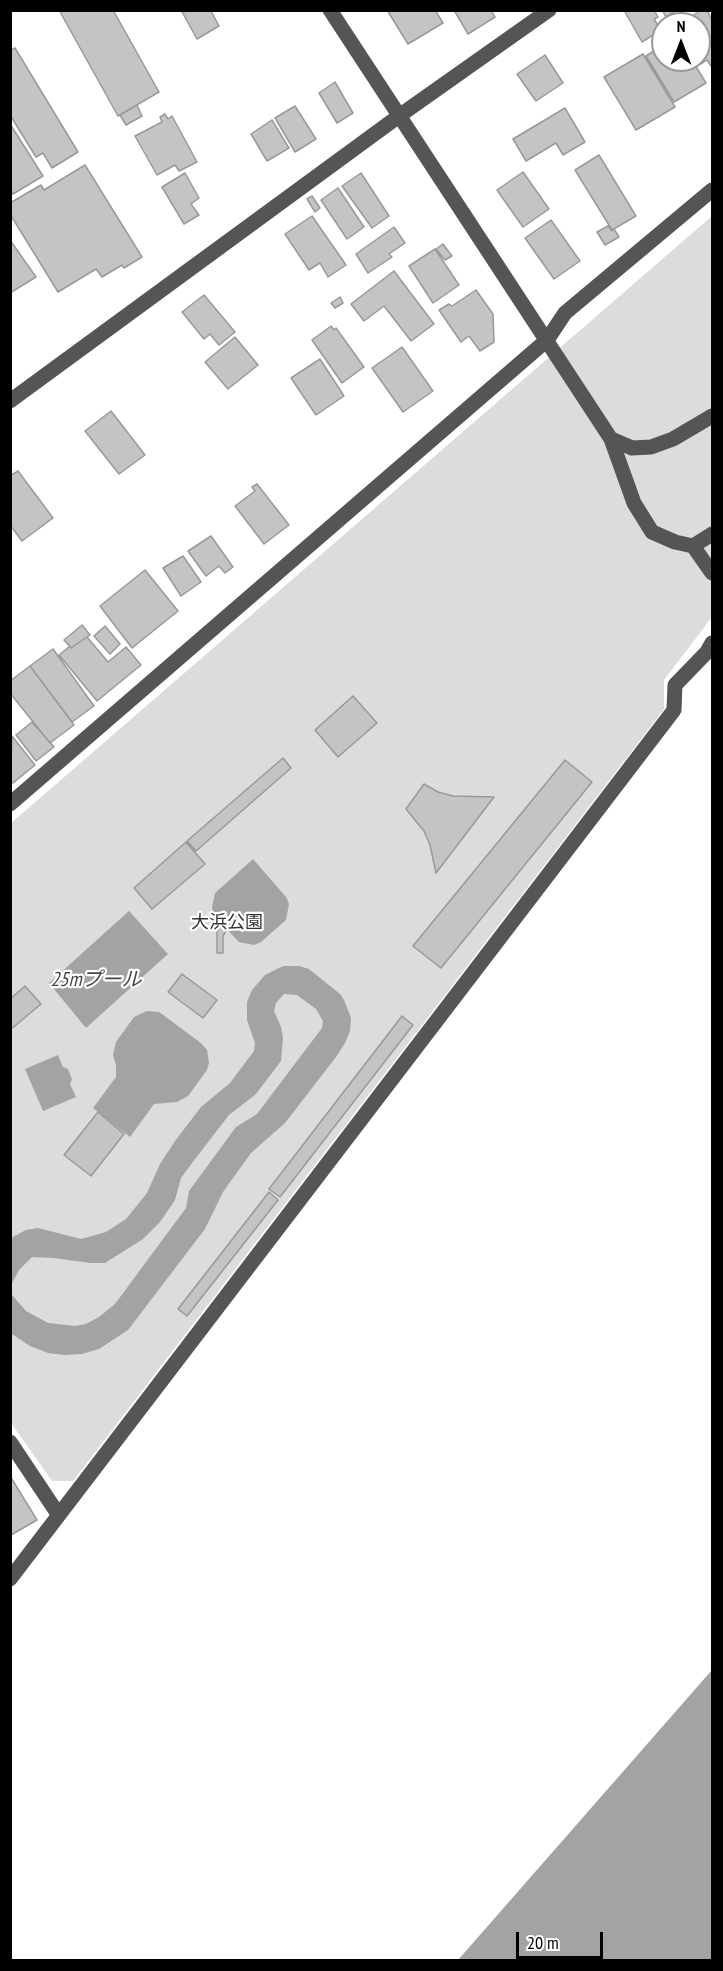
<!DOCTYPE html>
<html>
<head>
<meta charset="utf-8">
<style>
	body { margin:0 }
	#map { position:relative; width:723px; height:1971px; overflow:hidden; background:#fff; font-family:"PT Sans Narrow",sans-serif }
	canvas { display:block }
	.frame { position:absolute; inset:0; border:12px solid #000; pointer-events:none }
	.north { position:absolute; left:651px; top:12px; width:60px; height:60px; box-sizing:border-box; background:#fff; border:2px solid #999; border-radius:50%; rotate:0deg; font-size:16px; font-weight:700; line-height:24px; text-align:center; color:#000 }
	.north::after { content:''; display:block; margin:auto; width:21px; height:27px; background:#000; clip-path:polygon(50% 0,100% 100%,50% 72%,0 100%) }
	.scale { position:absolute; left:516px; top:1932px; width:87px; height:27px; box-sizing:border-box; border:3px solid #000; border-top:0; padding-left:8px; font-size:18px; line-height:21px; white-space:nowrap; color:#000; -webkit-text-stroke:4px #fff; paint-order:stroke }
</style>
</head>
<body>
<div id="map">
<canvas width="723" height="1971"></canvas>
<div class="frame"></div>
<div class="north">N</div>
<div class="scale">20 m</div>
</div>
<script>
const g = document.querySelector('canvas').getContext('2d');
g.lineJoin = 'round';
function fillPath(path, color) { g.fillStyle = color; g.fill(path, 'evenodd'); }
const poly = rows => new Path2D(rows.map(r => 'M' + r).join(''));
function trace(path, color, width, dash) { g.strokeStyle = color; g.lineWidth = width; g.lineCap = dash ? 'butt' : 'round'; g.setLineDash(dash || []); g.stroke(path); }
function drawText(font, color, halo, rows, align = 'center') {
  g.font = font + ' "PT Sans Narrow","Noto Sans JP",sans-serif'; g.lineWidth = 4.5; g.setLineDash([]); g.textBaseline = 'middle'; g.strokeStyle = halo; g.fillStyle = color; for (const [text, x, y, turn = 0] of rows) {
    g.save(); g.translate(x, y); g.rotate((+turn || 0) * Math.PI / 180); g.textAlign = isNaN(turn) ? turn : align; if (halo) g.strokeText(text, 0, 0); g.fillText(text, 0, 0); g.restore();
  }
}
fillPath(poly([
	[712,216,712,617,664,680,664,709,73,1481,52,1481,11,1423,10,824]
]), '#dcdcdc');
fillPath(poly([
	[253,859,286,897,289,904,286,920,261,942,254,945,239,942,213,915,212,907,215,893],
	[129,911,168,954,86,1028,49,983],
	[283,966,299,966,309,969,340,994,344,1000,351,1018,350,1031,345,1043,336,1057,285,1123,251,1153,223,1192,205,1229,128,1330,99,1349,82,1354,64,1355,48,1353,30,1346,12,1334,11,1238,26,1230,38,1228,81,1239,106,1232,126,1219,147,1193,160,1164,175,1141,201,1107,230,1083,254,1051,255,1043,247,1020,247,1002,252,990,265,975],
	[284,994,297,995,316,1009,323,1021,322,1028,257,1114,236,1127,189,1191,186,1208,115,1304,99,1317,86,1324,75,1326,48,1323,26,1311,12,1295,11,1285,19,1270,32,1257,54,1258,90,1263,105,1263,143,1239,160,1222,175,1200,181,1178,192,1163,229,1115,256,1094,281,1061,283,1037,281,1027,274,1011,276,1003],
	[147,1011,159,1012,201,1043,207,1050,209,1063,207,1070,188,1096,177,1102,154,1104,130,1137,93,1108,116,1077,116,1065,113,1055,116,1042,134,1017],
	[58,1055,63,1067,68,1069,72,1079,70,1084,76,1097,43,1111,25,1069],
	[712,1670,712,1960,458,1960]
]), '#a3a3a3');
const building = poly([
	[59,10,113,10,159,92,118,116,59,10],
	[181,10,212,10,211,11,219,26,197,39,181,10],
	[387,10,435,10,443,23,408,44,387,10],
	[454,10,491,10,495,17,468,34,454,10],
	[628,10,654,10,658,17,654,19,661,30,642,42,625,12,628,10],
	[662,10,677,10,666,17,662,10],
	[701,10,707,10,712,20,712,65,711,66,707,60,701,64,698,60,699,24,684,24,683,22,701,10],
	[663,45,663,60,692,60,706,83,674,102,646,56,663,45],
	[15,48,78,152,52,168,43,153,36,157,10,115,10,51,15,48],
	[643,54,675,107,636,130,604,77,643,54],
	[545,55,563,83,536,101,517,74,545,55],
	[335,82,353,113,337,123,319,93,335,82],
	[137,105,142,116,126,125,120,115,137,105],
	[295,106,316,139,295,152,275,118,295,106],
	[565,108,585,142,563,155,556,143,526,161,513,139,565,108],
	[165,114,168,119,172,116,197,162,179,171,175,165,157,175,135,136,162,122,160,117,165,114],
	[272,120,289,148,267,161,251,134,272,120],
	[10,124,43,176,13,194,10,189,10,124],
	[599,155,636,216,612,230,575,170,599,155],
	[85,165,142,257,124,268,122,265,102,277,96,269,58,292,10,214,10,203,41,185,44,190,85,165],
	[523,172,549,209,523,227,497,190,523,172],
	[185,173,199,198,191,204,199,215,184,224,162,187,185,173],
	[361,173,389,216,372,228,342,186,361,173],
	[338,188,364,227,347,239,321,200,338,188],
	[312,196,320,208,315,212,307,199,312,196],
	[312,216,346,265,328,277,320,263,309,270,285,234,312,216],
	[551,220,580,261,554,279,525,238,551,220],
	[608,226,612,231,614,229,619,237,605,245,597,232,608,226],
	[394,227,405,243,389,254,392,257,368,273,356,254,394,227],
	[10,240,36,277,10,293,10,240],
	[443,244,452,256,445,260,436,249,443,244],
	[435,249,459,285,433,303,409,266,435,249],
	[394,271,434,324,411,341,384,306,364,321,351,304,394,271],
	[476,290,493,314,494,342,480,351,469,336,461,342,439,310,449,304,452,306,476,290],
	[204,295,235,332,219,345,210,334,204,339,182,312,204,295],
	[340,297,343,303,335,308,331,303,340,297],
	[331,326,334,330,336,328,364,367,342,383,312,340,331,326],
	[235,337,258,365,228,389,205,362,235,337],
	[402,347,433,391,403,412,372,368,402,347],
	[320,359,344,396,316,415,291,378,320,359],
	[111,411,145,455,119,474,85,431,111,411],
	[18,471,53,518,22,541,10,525,10,476,18,471],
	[257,484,289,525,264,544,235,506,255,491,252,487,257,484],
	[211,536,233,567,225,573,219,566,206,576,188,551,211,536],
	[183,556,201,582,181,596,163,568,183,556],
	[145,570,178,611,132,648,100,606,145,570],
	[82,625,90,635,71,648,64,640,82,625],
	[105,626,120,644,110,654,94,636,105,626],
	[87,637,108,662,126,647,141,665,97,701,59,655,70,646,71,648,87,637],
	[53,649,94,706,72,722,30,666,53,649],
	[30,666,74,725,50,743,10,693,10,681,30,666],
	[353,696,377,723,338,757,315,730,353,696],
	[32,722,54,747,36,761,16,735,32,722],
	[12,736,35,765,13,783,10,780,12,736],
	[283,758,291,768,196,851,187,841,283,758],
	[565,760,592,782,441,968,413,946,565,760],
	[424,784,438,792,453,796,494,797,436,873,430,845,424,831,406,809,424,784],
	[186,842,205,864,152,909,134,888,186,842],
	[222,925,226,931,223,936,223,953,217,953,217,931,222,925],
	[182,974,217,1000,203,1018,168,992,182,974],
	[25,986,41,1004,10,1030,10,999,25,986],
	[402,1016,413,1025,280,1197,269,1189,402,1016],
	[98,1112,124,1134,91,1176,64,1155,98,1112],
	[269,1192,278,1200,187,1316,178,1309,269,1192],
	[10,1476,37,1520,11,1535,10,1534,10,1476]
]);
fillPath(building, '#c4c4c4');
trace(building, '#999', 1.5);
trace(poly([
	[330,10,611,439,634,503,652,532,675,542,693,546,712,534],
	[10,401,399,116,549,10],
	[611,439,632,448,651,447,673,439,712,416],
	[693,546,712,573],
	[10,804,547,340,565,313,712,190],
	[10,1442,58,1514],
	[10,1579,674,710,675,685,707,652,712,643]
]), '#555', 15);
drawText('18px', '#333', '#fff', [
	["大浜公園",227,923]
]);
drawText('italic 20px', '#444', '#fff', [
	["25mプール",96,980]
]);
</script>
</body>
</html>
